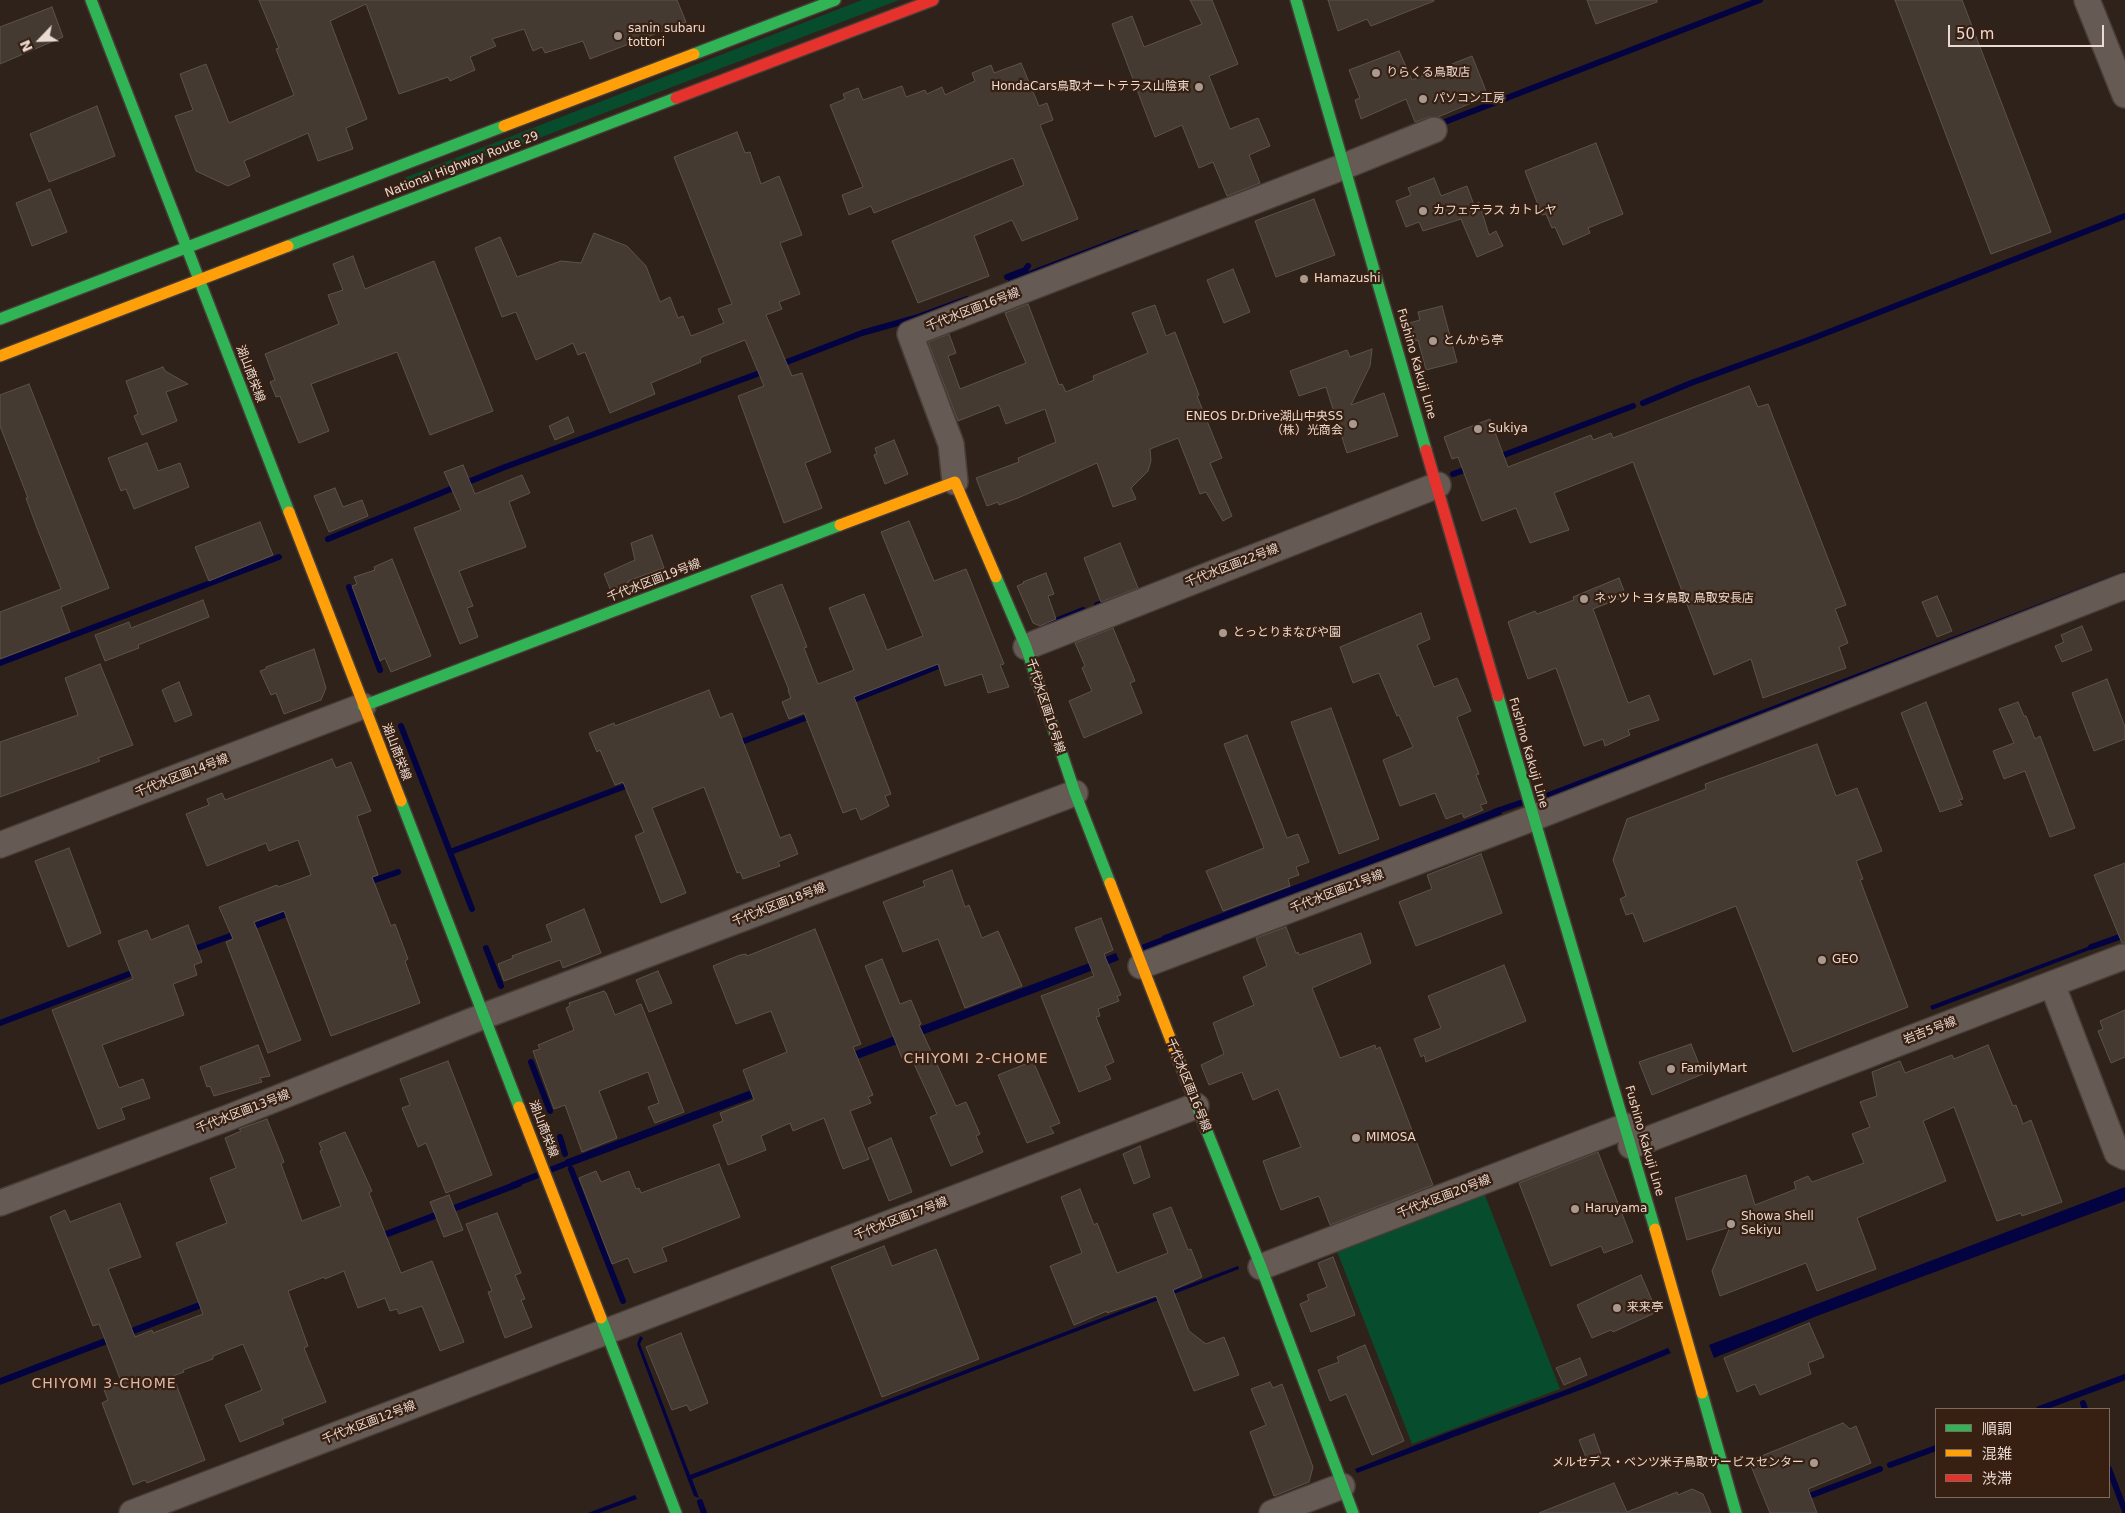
<!DOCTYPE html>
<html>
<head>
<meta charset="utf-8">
<style>
	body { margin:0 }
	#map { position:relative; width:2125px; height:1513px; overflow:hidden; background:#2f221a; font-family:"DejaVu Sans","Noto Sans JP",sans-serif }
	canvas { display:block }
	.legend { position:absolute; left:1935px; top:1408px; width:175px; height:90px; box-sizing:border-box; background:#371f12; border:1px solid #7f6a5e; margin:0; padding:6px 9px; list-style:none; font-size:15px; color:#eadad1 }
	.legend li { display:flex; align-items:center; gap:10px; height:25px }
	.legend b { width:25px; border:1px solid #7f6a5e }
	.north { position:absolute; left:15px; top:15px; width:50px; height:50px; -webkit-text-stroke:4px #371f12; paint-order:stroke; rotate:246deg; font-size:14px; font-weight:700; line-height:20px; text-align:center; color:#eadad1 }
	.north::after { content:''; display:block; margin:auto; width:18px; height:22px; background:#eadad1; clip-path:polygon(50% 0,100% 100%,50% 72%,0 100%) }
	.scale { position:absolute; left:1948px; top:25px; width:156px; height:22px; box-sizing:border-box; border:2px solid #eadad1; border-top:0; padding-left:6px; font-size:15px; line-height:18px; white-space:nowrap; color:#eadad1; -webkit-text-stroke:4px #371f12; paint-order:stroke }
</style>
</head>
<body>
<div id="map">
<canvas width="2125" height="1513"></canvas>
<ul class="legend">
<li><b style="height:6px;background:#30b455"></b>順調</li>
<li><b style="height:6px;background:#ff9f0a"></b>混雑</li>
<li><b style="height:6px;background:#e5322d"></b>渋滞</li>
</ul>
<div class="north">N</div>
<div class="scale">50 m</div>
</div>
<script>
const g = document.querySelector('canvas').getContext('2d');
g.lineJoin = 'round';
function fillPath(path, color) { g.fillStyle = color; g.fill(path, 'evenodd'); }
const poly = rows => new Path2D(rows.map(r => 'M' + r).join(''));
function trace(path, color, width, dash) { g.strokeStyle = color; g.lineWidth = width; g.lineCap = dash ? 'butt' : 'round'; g.setLineDash(dash || []); g.stroke(path); }
function drawText(font, color, halo, rows, align = 'center') {
  g.font = font + ' "DejaVu Sans","Noto Sans JP",sans-serif'; g.lineWidth = 4.5; g.setLineDash([]); g.textBaseline = 'middle'; g.strokeStyle = halo; g.fillStyle = color; for (const [text, x, y, turn = 0] of rows) {
    g.save(); g.translate(x, y); g.rotate((+turn || 0) * Math.PI / 180); g.textAlign = isNaN(turn) ? turn : align; if (halo) g.strokeText(text, 0, 0); g.fillText(text, 0, 0); g.restore();
  }
}
fillPath(poly([
	[862,0,899,0,526,143,406,181,404,178],
	[1483,1190,1560,1389,1412,1444,1335,1246]
]), '#084c2e');
fillPath(poly([
	[2125,571,2125,578,1547,799,1546,793],
	[1500,807,1502,814,1165,944,1162,936],
	[2098,943,2100,946,1932,1010,1930,1006],
	[1116,953,1119,960,1034,993,568,1167,565,1160],
	[519,1180,522,1186,0,1385,0,1378],
	[2125,1187,2125,1201,1817,1316,1714,1358,1709,1345],
	[1238,1266,1239,1269,692,1479,699,1498,694,1496,637,1344,640,1336,643,1338,640,1344,690,1475],
	[1668,1348,1671,1353,1591,1386,1357,1473,1355,1469,1449,1432,1568,1389],
	[635,1495,637,1499,599,1513,588,1513]
]), '#040342');
trace(poly([
	[1437,125,1760,0],
	[1007,277,1025,270,1028,266],
	[1011,281,1137,233],
	[779,365,862,333,915,318,967,299],
	[1643,403,1691,383,1811,339,2125,216],
	[1496,458,1633,406],
	[1453,474,1470,468],
	[328,539,505,467,765,371],
	[349,587,380,670],
	[1097,605,1124,595],
	[1043,626,1083,610],
	[0,663,279,557],
	[848,702,946,663],
	[401,726,472,909],
	[736,744,813,715],
	[1494,812,1523,802],
	[450,852,631,784],
	[366,883,398,872],
	[249,928,292,912],
	[2091,947,2125,935],
	[486,948,501,986],
	[1142,948,1170,937],
	[189,951,238,933],
	[0,1023,137,971],
	[531,1062,550,1111],
	[560,1137,565,1154],
	[571,1169,623,1301],
	[550,1170,573,1161],
	[513,1185,538,1175],
	[2083,1403,2085,1409],
	[2039,1409,2125,1377],
	[1890,1465,1936,1448],
	[2109,1469,2125,1511],
	[1804,1498,1880,1469],
	[700,1502,704,1513]
]), '#040342', 6);
const building = poly([
	[259,0,677,0,686,22,590,59,583,41,545,53,542,47,533,51,524,29,492,39,496,46,470,57,475,70,450,81,448,77,399,94,366,4,330,21,367,119,346,128,353,149,318,161,308,133,244,161,250,176,228,186,196,171,175,116,193,110,180,74,206,64,229,123,294,95,276,49,279,48,259,0],
	[1190,0,1212,0,1238,64,1209,76,1230,129,1258,118,1270,146,1249,155,1260,183,1227,196,1213,162,1199,168,1182,125,1155,137,1112,24,1132,16,1144,47,1202,24,1190,0],
	[1328,0,1434,0,1434,1,1371,26,1367,19,1338,31,1328,0],
	[1587,0,1657,0,1657,2,1596,24,1587,0],
	[1895,0,1962,0,2051,232,1991,254,1895,0],
	[52,7,63,37,0,64,0,27,52,7],
	[1399,51,1412,80,1472,56,1488,96,1438,117,1429,117,1415,122,1406,99,1361,119,1355,100,1360,98,1349,70,1399,51],
	[1021,63,1039,106,1047,103,1053,120,1040,125,1078,219,1022,241,1012,220,974,236,989,276,918,303,892,241,1024,185,1013,158,874,213,871,206,849,215,842,195,863,187,830,105,845,99,843,94,858,88,863,100,902,86,906,97,925,90,927,94,942,87,945,95,975,81,972,73,991,65,994,73,1021,63],
	[97,106,115,156,49,182,30,134,97,106],
	[737,132,745,153,750,152,761,184,779,176,802,235,780,243,800,294,779,302,782,309,766,315,792,376,802,373,831,452,805,463,822,508,784,523,738,396,764,386,745,340,702,357,700,359,701,362,651,383,655,394,610,413,585,352,578,355,573,343,536,360,516,312,502,317,475,248,500,237,517,277,561,261,581,263,594,233,627,246,646,266,660,302,670,297,678,318,683,316,691,336,724,323,718,309,732,304,674,157,737,132],
	[1596,143,1623,214,1588,228,1590,233,1563,245,1555,227,1552,228,1546,214,1542,215,1525,171,1596,143],
	[1434,178,1441,196,1467,186,1474,205,1479,202,1489,235,1496,231,1503,246,1477,257,1461,219,1423,231,1419,222,1406,227,1396,201,1411,195,1408,188,1434,178],
	[50,189,67,232,32,246,16,203,50,189],
	[1314,199,1335,255,1276,277,1255,221,1314,199],
	[353,256,365,289,434,261,493,411,430,435,397,352,311,384,329,431,299,443,280,396,276,397,270,382,275,380,265,354,339,324,328,295,343,290,333,264,353,256],
	[1233,269,1250,312,1224,323,1207,280,1233,269],
	[1028,304,1059,385,1062,384,1066,392,1094,380,1093,376,1148,353,1132,313,1155,305,1166,336,1175,332,1199,395,1197,396,1222,458,1210,463,1232,516,1223,521,1206,492,1200,494,1178,438,1150,449,1151,461,1148,471,1131,488,1136,499,1113,507,1097,463,1018,498,999,505,998,502,987,506,976,478,1019,462,1018,458,1056,442,1045,409,1006,424,999,405,958,421,928,342,949,334,956,353,948,356,960,389,1026,363,1005,313,1028,304],
	[1442,306,1457,362,1426,370,1418,340,1415,341,1409,323,1420,320,1418,312,1442,306],
	[1372,349,1370,366,1351,405,1384,393,1398,436,1347,453,1326,387,1299,396,1290,371,1347,350,1350,357,1372,349],
	[163,367,165,371,188,384,166,392,177,421,142,435,134,416,138,414,126,381,163,367],
	[29,384,109,588,61,607,70,632,0,659,0,612,61,589,37,528,26,498,28,498,0,426,0,395,29,384],
	[1749,386,1758,407,1768,404,1846,605,1835,609,1848,643,1839,647,1846,668,1763,698,1751,659,1714,675,1633,462,1554,493,1569,530,1530,543,1516,508,1482,521,1458,457,1452,459,1444,437,1490,419,1508,467,1591,435,1593,440,1611,433,1613,438,1749,386],
	[568,417,574,432,555,440,549,426,568,417],
	[894,440,908,474,885,484,874,455,877,454,875,448,894,440],
	[147,443,158,471,180,463,189,487,134,509,126,489,121,491,108,458,147,443],
	[463,465,475,494,522,475,530,493,509,502,526,547,459,571,473,606,467,608,478,637,460,644,414,528,461,510,444,472,463,465],
	[335,488,343,507,362,500,368,516,329,532,314,496,335,488],
	[909,521,934,581,966,569,1004,664,1000,665,1009,687,988,693,982,674,945,686,938,664,854,697,891,794,885,796,889,806,861,820,856,808,843,813,804,713,789,719,782,702,791,698,788,690,789,690,751,596,782,584,807,647,804,648,818,684,854,670,829,608,864,594,887,650,923,636,881,532,909,521],
	[260,522,273,555,209,581,195,547,260,522],
	[652,535,664,568,628,581,629,582,611,591,604,574,635,560,631,543,652,535],
	[1120,543,1138,588,1101,602,1084,558,1120,543],
	[392,559,431,656,391,672,385,658,380,661,352,586,357,584,354,577,375,570,374,567,392,559],
	[1046,573,1054,594,1048,596,1056,619,1040,626,1033,623,1017,586,1024,583,1023,582,1046,573],
	[1619,578,1626,596,1593,609,1628,703,1649,695,1659,720,1628,730,1630,735,1605,746,1603,739,1584,746,1556,668,1528,679,1508,622,1535,611,1537,614,1574,600,1573,597,1619,578],
	[1937,596,1952,631,1937,637,1922,602,1937,596],
	[203,600,209,617,138,645,139,648,105,661,95,635,129,622,131,628,203,600],
	[1421,613,1430,639,1417,645,1434,687,1457,678,1471,711,1457,717,1479,774,1476,775,1487,803,1480,805,1483,810,1464,818,1462,813,1446,819,1435,793,1400,806,1383,760,1413,747,1399,715,1397,716,1379,673,1353,683,1340,647,1421,613],
	[2082,626,2092,650,2062,662,2055,646,2064,642,2061,635,2082,626],
	[1113,628,1135,681,1130,683,1142,713,1084,738,1069,701,1092,691,1082,668,1085,666,1075,643,1113,628],
	[314,649,326,688,321,700,284,714,276,693,271,695,260,671,266,669,266,667,314,649],
	[100,664,133,745,98,758,100,761,0,797,0,742,78,715,65,678,100,664],
	[2107,679,2125,727,2125,739,2094,751,2072,693,2107,679],
	[179,682,192,715,175,722,162,690,179,682],
	[709,690,720,718,732,713,780,838,790,834,798,854,778,862,780,866,743,879,740,872,737,873,704,787,652,808,686,893,661,903,635,836,644,832,623,782,615,785,600,750,597,752,589,733,614,723,615,726,709,690],
	[1926,702,1963,799,1959,800,1962,805,1940,812,1901,713,1926,702],
	[2018,702,2024,716,2026,716,2035,739,2040,736,2075,828,2050,837,2025,771,2004,779,1993,751,2014,743,1999,709,2018,702],
	[1331,708,1379,839,1339,854,1291,722,1331,708],
	[1247,735,1287,838,1298,834,1309,862,1296,867,1299,875,1288,879,1290,886,1223,911,1206,871,1264,848,1224,744,1247,735],
	[1817,744,1836,796,1857,788,1882,851,1856,861,1863,879,1860,880,1908,1007,1793,1052,1736,906,1644,942,1633,913,1626,915,1620,899,1626,896,1613,860,1627,819,1706,789,1705,784,1817,744],
	[332,759,336,768,351,762,371,811,357,816,378,875,372,877,391,926,395,924,408,959,405,961,420,1003,331,1036,284,911,254,922,301,1040,268,1053,226,942,233,939,219,907,277,885,278,887,311,875,298,840,269,851,266,843,207,866,186,814,209,805,207,799,222,793,225,800,332,759],
	[69,848,101,933,68,947,35,861,69,848],
	[1481,854,1502,913,1416,946,1399,902,1432,889,1427,875,1481,854],
	[2125,863,2125,943,2122,943,2094,875,2125,863],
	[952,870,965,907,969,905,982,938,998,931,1022,986,965,1008,938,939,903,952,883,902,925,886,923,881,952,870],
	[584,909,601,953,563,968,560,960,504,981,498,964,513,958,512,956,552,941,546,925,584,909],
	[1101,918,1113,950,1104,954,1121,995,1117,996,1119,1001,1098,1009,1100,1016,1096,1017,1114,1062,1105,1066,1111,1079,1079,1092,1041,996,1094,976,1075,928,1101,918],
	[188,925,202,962,194,965,197,975,173,984,184,1015,102,1045,119,1088,143,1079,150,1098,121,1108,125,1119,98,1129,52,1010,133,979,118,941,147,930,151,940,188,925],
	[1286,927,1296,953,1298,952,1299,955,1361,933,1371,963,1312,988,1340,1058,1375,1045,1376,1049,1380,1047,1433,1185,1330,1225,1319,1196,1281,1210,1273,1189,1263,1161,1301,1147,1278,1089,1253,1100,1242,1072,1209,1085,1201,1065,1224,1054,1213,1023,1254,1005,1243,977,1267,966,1256,938,1286,927],
	[815,929,861,1044,853,1047,873,1095,868,1097,871,1103,850,1111,869,1159,843,1169,824,1118,793,1131,790,1123,761,1136,766,1150,728,1165,713,1125,723,1121,720,1113,754,1100,743,1070,787,1052,771,1011,736,1024,713,966,740,955,746,954,747,956,815,929],
	[882,959,900,1004,911,1000,921,1024,919,1025,956,1106,966,1102,980,1134,976,1136,983,1152,951,1166,930,1117,937,1114,910,1055,902,1058,865,966,882,959],
	[1504,965,1526,1021,1426,1062,1424,1055,1421,1057,1414,1039,1441,1028,1428,996,1504,965],
	[658,971,672,1003,649,1012,636,980,658,971],
	[604,991,606,993,615,1015,641,1004,684,1112,655,1123,648,1107,659,1103,648,1072,599,1091,617,1138,582,1152,565,1105,554,1109,533,1051,540,1049,538,1045,574,1030,566,1008,570,1006,569,1003,604,991],
	[2125,1010,2125,1057,2111,1063,2098,1031,2103,1029,2100,1021,2125,1010],
	[1691,1044,1703,1074,1652,1095,1639,1062,1691,1044],
	[258,1045,270,1076,260,1078,262,1082,214,1096,210,1086,207,1087,200,1067,258,1045],
	[1988,1045,2013,1106,2016,1105,2023,1124,2031,1120,2062,1202,2022,1216,2021,1213,1997,1221,1954,1107,1923,1121,1946,1181,1857,1218,1876,1269,1817,1291,1806,1263,1720,1296,1712,1271,1730,1227,1687,1240,1675,1198,1746,1175,1755,1205,1796,1189,1794,1182,1808,1176,1812,1182,1864,1163,1852,1134,1870,1127,1860,1102,1877,1096,1872,1072,1900,1061,1905,1073,1952,1055,1954,1059,1988,1045],
	[448,1061,492,1175,446,1193,426,1143,418,1147,402,1108,410,1105,400,1079,448,1061],
	[1033,1061,1060,1123,1050,1127,1054,1133,1027,1143,998,1075,1033,1061],
	[267,1119,284,1162,281,1164,302,1221,341,1206,320,1151,322,1150,319,1143,345,1132,372,1191,369,1193,401,1273,432,1261,464,1342,440,1351,422,1306,399,1314,397,1309,390,1311,385,1298,358,1308,344,1271,325,1279,324,1277,288,1291,308,1346,304,1348,326,1402,282,1419,284,1424,240,1442,225,1405,262,1390,243,1344,213,1356,213,1359,183,1370,184,1372,173,1376,205,1460,147,1483,145,1480,133,1485,102,1403,108,1400,104,1390,122,1384,99,1324,93,1326,50,1217,65,1210,70,1222,120,1203,141,1257,108,1269,135,1337,152,1330,153,1333,203,1314,176,1243,227,1223,210,1178,236,1168,225,1138,241,1131,239,1129,267,1119],
	[891,1138,912,1192,889,1201,868,1148,891,1138],
	[1140,1146,1150,1177,1134,1184,1123,1154,1140,1146],
	[1598,1152,1633,1242,1604,1253,1601,1246,1551,1266,1519,1183,1598,1152],
	[719,1164,740,1217,662,1248,667,1261,634,1273,628,1258,612,1264,579,1178,596,1171,601,1182,629,1171,636,1189,639,1188,641,1193,719,1164],
	[1080,1189,1094,1225,1097,1223,1117,1273,1168,1253,1153,1214,1171,1207,1188,1250,1191,1249,1202,1277,1173,1290,1189,1331,1206,1344,1224,1337,1239,1375,1194,1391,1156,1296,1107,1313,1107,1311,1074,1325,1050,1266,1082,1253,1061,1197,1080,1189],
	[449,1195,463,1230,444,1237,430,1202,449,1195],
	[497,1213,521,1273,515,1275,525,1299,521,1300,532,1327,505,1338,488,1292,492,1291,466,1224,497,1213],
	[884,1246,892,1266,936,1249,979,1359,882,1397,831,1267,884,1246],
	[1333,1257,1355,1315,1311,1332,1300,1304,1309,1300,1307,1295,1327,1287,1318,1263,1333,1257],
	[1641,1275,1657,1312,1613,1332,1611,1330,1592,1338,1577,1305,1641,1275],
	[1809,1323,1824,1357,1808,1363,1811,1374,1760,1395,1755,1384,1737,1392,1724,1358,1809,1323],
	[681,1333,708,1403,690,1411,687,1405,672,1410,646,1347,681,1333],
	[1365,1345,1404,1441,1372,1455,1346,1394,1330,1401,1318,1370,1339,1362,1337,1357,1365,1345],
	[1580,1358,1587,1375,1564,1385,1556,1368,1580,1358],
	[1270,1382,1273,1388,1282,1384,1313,1467,1309,1482,1274,1496,1250,1432,1266,1425,1251,1389,1270,1382],
	[1843,1423,1850,1429,1856,1426,1871,1463,1808,1489,1817,1513,1770,1513,1749,1461,1843,1423],
	[1594,1434,1601,1454,1587,1460,1579,1440,1594,1434],
	[1614,1483,1627,1512,1677,1492,1678,1495,1692,1489,1703,1494,1711,1513,1539,1513,1614,1483]
]);
fillPath(building, '#443a32');
trace(building, '#5c534a', 1);
const street = poly([
	[2087,0,2125,95],
	[955,482,951,444,910,334,1345,166,1434,130],
	[1026,647,1438,485],
	[0,845,363,706],
	[1141,966,1533,818,2125,586],
	[2052,984,2123,957],
	[1631,1146,2052,984,2117,1153,2125,1157],
	[0,1203,230,1117,484,1016,1075,793],
	[1261,1267,1626,1126],
	[132,1513,1196,1106],
	[1272,1513,1342,1486]
]);
const fast = poly([
	[91,0,289,512],
	[1296,0,1426,450],
	[694,54,835,0],
	[288,246,676,98],
	[0,319,504,126],
	[996,577,1026,647,1075,793,1110,883],
	[1498,696,1655,1229],
	[363,706,840,525],
	[401,801,519,1107],
	[1179,1061,1261,1267,1353,1513],
	[601,1318,676,1513],
	[1702,1393,1736,1513]
]);
const slow = poly([
	[504,126,694,54],
	[0,356,288,246],
	[289,512,401,801],
	[840,525,955,482,996,577],
	[1110,883,1179,1061],
	[519,1107,601,1318],
	[1655,1229,1702,1393]
]);
const jam = poly([
	[676,98,933,0],
	[1426,450,1498,696]
]);
trace(street, '#483d37', 28);
trace(fast, '#483d37', 14);
trace(slow, '#483d37', 14);
trace(jam, '#483d37', 14);
trace(street, '#655a54', 25);
trace(fast, '#30b455', 11);
trace(slow, '#ff9f0a', 11);
trace(jam, '#e5322d', 11);
for (const [x, y, r, color] of [
	[618,36,5,"#a99a91"],
	[1376,73,5,"#a99a91"],
	[1199,87,5,"#a99a91"],
	[1423,99,5,"#a99a91"],
	[1423,211,5,"#a99a91"],
	[1304,279,5,"#a99a91"],
	[1433,341,5,"#a99a91"],
	[1353,424,5,"#a99a91"],
	[1478,429,5,"#a99a91"],
	[1584,599,5,"#a99a91"],
	[1223,633,5,"#a99a91"],
	[1822,960,5,"#a99a91"],
	[1671,1069,5,"#a99a91"],
	[1356,1138,5,"#a99a91"],
	[1575,1209,5,"#a99a91"],
	[1731,1224,5,"#a99a91"],
	[1617,1308,5,"#a99a91"],
	[1814,1463,5,"#a99a91"]
]) { const dot = new Path2D(); dot.arc(x, y, r, 0, 2 * Math.PI); g.fillStyle = color; g.fill(dot); trace(dot, '#371f12', 2); }
drawText('12px', '#eadad1', '#371f12', [
	["sanin subaru",628,29],
	["tottori",628,43],
	["りらくる鳥取店",1386,73],
	["HondaCars鳥取オートテラス山陰東",1189,87,"right"],
	["パソコン工房",1433,99],
	["カフェテラス カトレヤ",1433,211],
	["Hamazushi",1314,279],
	["とんから亭",1443,341],
	["ENEOS Dr.Drive湖山中央SS",1343,417,"right"],
	["（株）光商会",1343,431,"right"],
	["Sukiya",1488,429],
	["ネッツトヨタ鳥取 鳥取安長店",1594,599],
	["とっとりまなびや園",1233,633],
	["GEO",1832,960],
	["FamilyMart",1681,1069],
	["MIMOSA",1366,1138],
	["Haruyama",1585,1209],
	["Showa Shell",1741,1217],
	["Sekiyu",1741,1231],
	["来来亭",1627,1308],
	["メルセデス・ベンツ米子鳥取サービスセンター",1804,1463,"right"]
], 'left');
drawText('12px', '#eadad1', '#371f12', [
	["National Highway Route 29",462,165,-21],
	["千代水区画16号線",973,310,-21],
	["Fushino Kakuji Line",1416,364,74],
	["湖山商栄線",250,374,69],
	["千代水区画22号線",1232,566,-21],
	["千代水区画19号線",654,581,-21],
	["千代水区画16号線",1045,706,72],
	["湖山商栄線",396,752,69],
	["Fushino Kakuji Line",1528,753,74],
	["千代水区画14号線",182,776,-21],
	["千代水区画21号線",1337,892,-21],
	["千代水区画18号線",779,905,-21],
	["岩吉5号線",1930,1031,-21],
	["千代水区画16号線",1188,1085,68],
	["千代水区画13号線",243,1112,-21],
	["湖山商栄線",543,1129,69],
	["Fushino Kakuji Line",1644,1141,74],
	["千代水区画20号線",1444,1197,-21],
	["千代水区画17号線",901,1219,-21],
	["千代水区画12号線",369,1423,-21]
]);
g.letterSpacing = '1px';
drawText('14px', '#dbbbaa', '#371f12', [
	["CHIYOMI 2-CHOME",976,1059],
	["CHIYOMI 3-CHOME",104,1384]
]);
g.letterSpacing = '0px';
</script>
</body>
</html>
